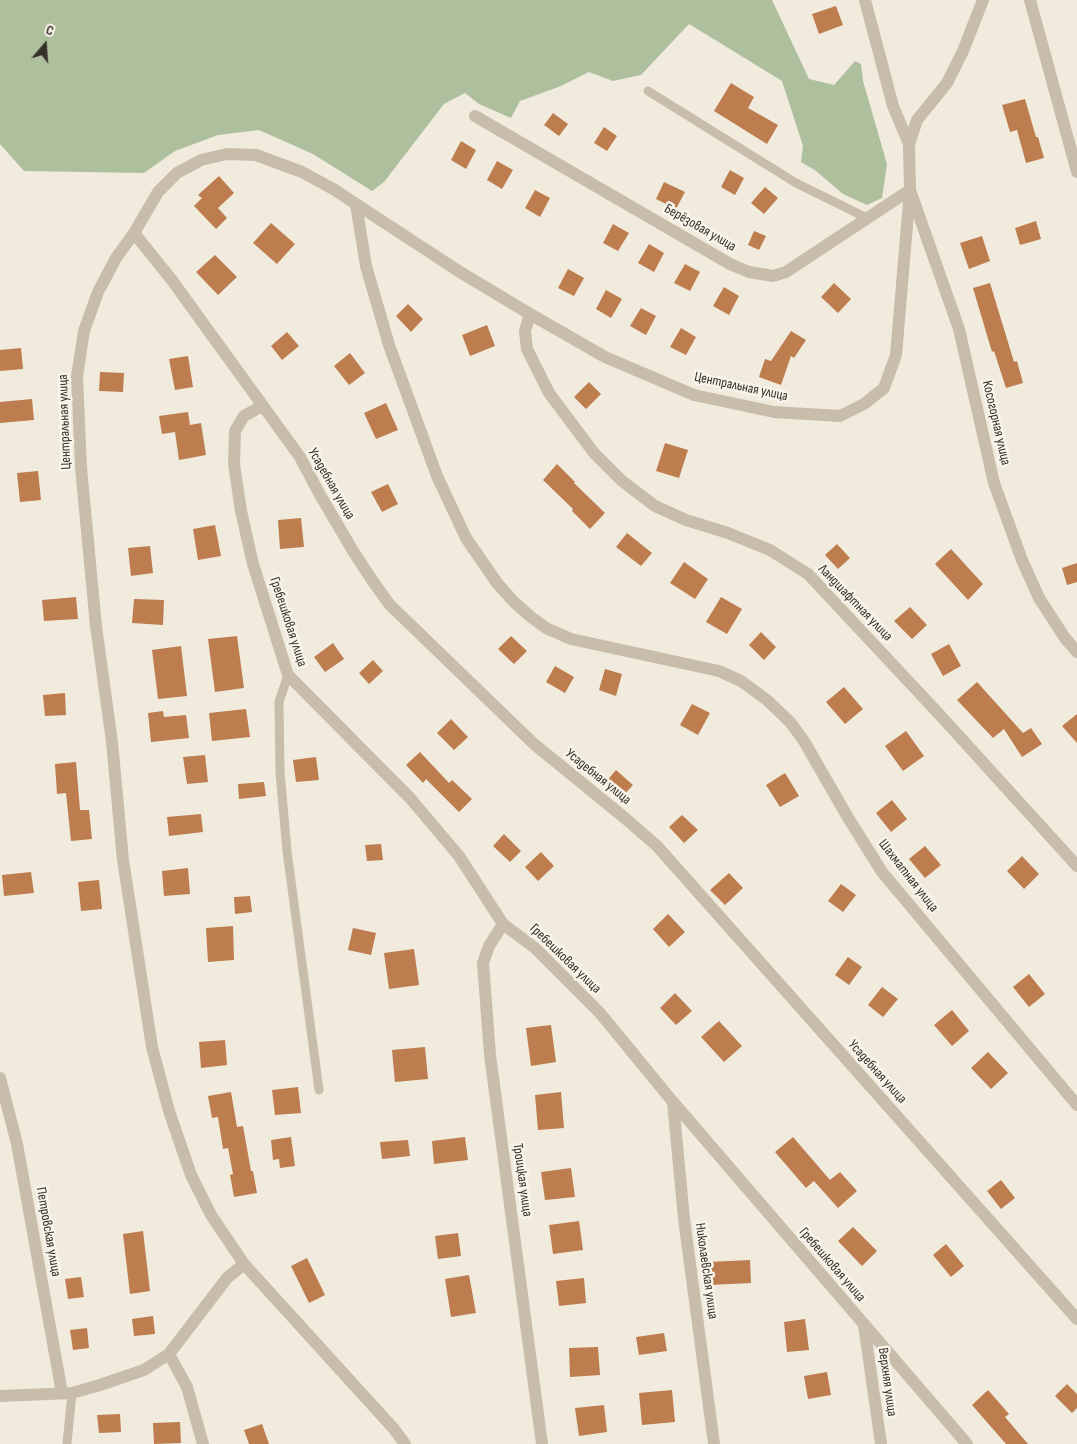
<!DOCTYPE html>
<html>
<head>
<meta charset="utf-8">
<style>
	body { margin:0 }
	#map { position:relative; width:1077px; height:1444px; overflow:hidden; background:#f1ebde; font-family:"Sofia Sans Condensed",sans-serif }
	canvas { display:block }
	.north { position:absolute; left:20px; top:20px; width:50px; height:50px; -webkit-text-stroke:4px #f8f4ea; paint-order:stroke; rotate:18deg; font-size:14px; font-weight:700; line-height:20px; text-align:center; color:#362f29 }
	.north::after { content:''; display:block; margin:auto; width:18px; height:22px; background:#362f29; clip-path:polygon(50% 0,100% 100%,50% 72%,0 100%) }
</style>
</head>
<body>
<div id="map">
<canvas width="1077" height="1444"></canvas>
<div class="north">С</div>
</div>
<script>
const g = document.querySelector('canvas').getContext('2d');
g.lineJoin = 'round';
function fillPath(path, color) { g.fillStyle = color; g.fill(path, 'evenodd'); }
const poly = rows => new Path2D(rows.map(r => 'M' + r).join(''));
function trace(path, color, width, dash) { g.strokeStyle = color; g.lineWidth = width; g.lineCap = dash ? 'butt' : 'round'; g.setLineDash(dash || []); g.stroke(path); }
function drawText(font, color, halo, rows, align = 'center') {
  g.font = font + ' "Sofia Sans Condensed",sans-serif'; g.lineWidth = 5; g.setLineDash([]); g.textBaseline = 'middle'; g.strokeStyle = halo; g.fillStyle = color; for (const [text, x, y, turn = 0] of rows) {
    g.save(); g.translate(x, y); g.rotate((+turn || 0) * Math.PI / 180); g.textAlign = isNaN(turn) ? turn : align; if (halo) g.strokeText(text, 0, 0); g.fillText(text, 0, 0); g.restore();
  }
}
fillPath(poly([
	[0,0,772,0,809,79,834,85,855,61,861,64,863,81,887,164,882,198,867,205,843,194,816,171,801,162,803,146,782,81,689,24,641,75,613,81,589,72,561,86,520,101,511,118,479,104,465,93,444,104,384,182,372,191,313,154,259,130,218,135,175,151,144,173,24,171,0,144]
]), '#aebf9e');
fillPath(poly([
	[836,6,843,25,819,34,812,14],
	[731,83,754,97,748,108,778,125,767,144,714,111],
	[1025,99,1036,137,1038,137,1044,158,1026,163,1017,130,1010,132,1002,105],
	[553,113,568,124,559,136,544,125],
	[604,127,617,136,607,151,594,143],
	[461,141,476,150,466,169,451,160],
	[497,161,513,170,502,189,487,180],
	[730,170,744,178,735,195,721,187],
	[219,176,234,193,218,208,227,218,216,229,194,206,202,198,198,195],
	[664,182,685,192,676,209,656,199],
	[765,187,778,198,764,214,751,203],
	[535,190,550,198,540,217,525,208],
	[1036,221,1041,239,1020,245,1015,228],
	[271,223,295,244,277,264,253,243],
	[613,224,629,233,618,251,603,243],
	[754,231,766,236,759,250,748,245],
	[982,236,990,261,969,269,960,243],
	[649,244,664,253,654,272,638,263],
	[215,255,237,277,218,295,196,272],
	[685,264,700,272,690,291,674,283],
	[568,269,584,278,574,296,558,288],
	[834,283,851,299,838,313,821,297],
	[990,283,1014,362,1017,361,1023,383,1006,388,994,351,992,352,973,288],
	[724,287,739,296,729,315,713,306],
	[606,290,622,299,611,318,596,309],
	[408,304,423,319,411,332,396,316],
	[641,308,656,316,646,335,630,326],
	[487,325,495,346,470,356,462,335],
	[681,328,696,337,686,355,670,347],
	[791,331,806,340,794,358,791,356,781,385,759,377,765,359,771,361],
	[287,332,299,346,282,360,271,346],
	[21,348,23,369,0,371,0,350],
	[350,353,365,373,349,385,334,366],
	[188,356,193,387,175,390,169,359],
	[100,372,124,373,123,392,99,391],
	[589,382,601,394,586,409,574,397],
	[32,399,34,420,0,423,0,402],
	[386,403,398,430,376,439,364,413],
	[188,412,190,425,201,423,206,455,179,460,175,432,162,434,159,416],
	[665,443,688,450,679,478,656,471],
	[557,464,575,482,574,483,605,513,590,529,572,511,573,509,543,480],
	[38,471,41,500,20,502,17,473],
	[388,484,398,504,382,512,371,492],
	[301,518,304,547,280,549,278,520],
	[215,525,221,556,198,560,193,529],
	[627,533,652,553,641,566,616,547],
	[837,544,850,558,838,569,825,555],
	[150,546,153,573,131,576,128,548],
	[951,549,983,584,968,600,935,564],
	[684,562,708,579,695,599,670,583],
	[1077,563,1077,582,1067,585,1062,568],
	[76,597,78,619,44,621,42,600],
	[721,597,742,609,727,634,706,622],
	[134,599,164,600,163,625,132,623],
	[910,607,927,625,912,639,894,621],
	[761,632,776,647,764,660,749,645],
	[237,636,244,688,215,692,208,639],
	[511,636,527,651,514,664,498,649],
	[333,643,344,659,325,672,314,657],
	[949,644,961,666,943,676,931,654],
	[181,646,187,696,158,699,152,650],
	[373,660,383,671,369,684,359,673],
	[555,666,574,677,565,693,546,682],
	[605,669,622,674,616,696,599,690],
	[977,682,1023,733,1031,728,1042,744,1022,757,1004,729,993,738,957,700],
	[844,687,863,709,845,724,826,702],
	[65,693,66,715,45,716,43,695],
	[692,704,710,713,698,735,680,725],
	[246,709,250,737,212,741,209,713],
	[163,711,164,717,186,715,189,738,151,742,148,713],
	[1077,714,1077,743,1062,726],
	[451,719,468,737,454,750,437,733],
	[906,731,924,756,903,771,885,746],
	[420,752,449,783,452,780,472,799,459,812,426,779,423,783,406,765],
	[205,755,208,782,187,784,183,757],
	[316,757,319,780,296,782,293,760],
	[76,762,80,810,89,810,92,839,71,841,66,793,57,794,55,764],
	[616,770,633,785,621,798,604,784],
	[785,773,799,796,780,807,766,785],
	[264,782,266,796,239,799,238,784],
	[892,800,907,819,891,832,876,813],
	[201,814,203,832,169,836,167,817],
	[682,815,698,830,684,843,669,827],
	[504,834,521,851,510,862,493,846],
	[381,844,383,860,367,861,365,845],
	[925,846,941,865,925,878,909,859],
	[541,852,554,866,538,881,525,867],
	[1022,856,1039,874,1024,889,1007,871],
	[188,868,190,894,164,896,162,871],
	[31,872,34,893,4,896,2,875],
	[729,873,743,888,725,905,710,890],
	[99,880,102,909,81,911,78,882],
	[841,884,856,895,843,912,828,901],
	[250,896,252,912,235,914,234,897],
	[668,914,685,932,669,947,653,929],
	[233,926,234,960,208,962,206,928],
	[353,928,376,933,371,955,348,950],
	[414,949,419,985,389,989,384,953],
	[848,957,862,967,849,985,835,975],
	[1029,974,1045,994,1029,1007,1013,987],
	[882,987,898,999,883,1017,868,1005],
	[675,993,692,1011,676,1025,660,1008],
	[952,1010,969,1031,952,1046,934,1025],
	[719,1021,742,1046,724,1062,701,1037],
	[551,1025,556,1062,531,1066,526,1028],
	[225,1040,227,1065,201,1068,199,1042],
	[425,1047,428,1079,395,1082,392,1050],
	[988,1052,1008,1073,991,1089,971,1068],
	[298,1087,301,1113,275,1115,272,1090],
	[231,1092,237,1127,243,1126,251,1171,253,1171,257,1193,234,1197,230,1175,233,1174,228,1148,223,1149,218,1117,212,1118,208,1096],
	[561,1092,564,1128,538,1130,535,1095],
	[291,1137,295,1166,280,1168,279,1159,273,1160,271,1140],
	[465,1137,468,1160,434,1164,432,1141],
	[793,1137,830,1180,840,1172,857,1191,838,1208,814,1181,806,1188,775,1152],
	[408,1140,410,1156,382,1159,380,1142],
	[571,1168,575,1197,545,1200,541,1172],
	[1001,1180,1015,1198,1001,1209,987,1191],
	[579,1221,583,1250,553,1254,549,1225],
	[853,1227,877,1251,862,1266,838,1241],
	[143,1231,150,1291,130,1294,123,1234],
	[458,1233,461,1256,438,1259,435,1236],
	[946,1244,964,1266,951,1277,933,1255],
	[307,1258,325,1295,309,1303,291,1266],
	[750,1260,751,1283,710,1285,709,1262],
	[469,1275,476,1313,451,1317,445,1279],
	[81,1277,84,1297,68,1299,65,1279],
	[584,1278,586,1303,559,1306,556,1281],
	[153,1316,155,1334,134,1336,132,1319],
	[805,1319,809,1350,787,1352,784,1322],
	[87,1328,89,1348,73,1350,70,1330],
	[664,1333,667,1351,639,1355,636,1337],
	[598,1347,600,1375,570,1377,569,1348],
	[827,1372,831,1395,808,1399,804,1376],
	[1067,1384,1077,1394,1077,1408,1072,1413,1055,1396],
	[672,1390,675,1422,642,1425,639,1393],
	[988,1390,1009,1414,1005,1417,1028,1444,1006,1444,972,1405],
	[604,1405,607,1432,579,1436,575,1408],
	[120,1414,121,1432,99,1433,97,1415],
	[180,1422,181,1443,154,1444,153,1423],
	[262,1424,269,1444,249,1444,244,1430]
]), '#bd7d4f');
trace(poly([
	[648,91,796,183,867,218],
	[288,675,279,702,280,772,287,851,319,1090],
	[67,1444,72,1393]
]), '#c8bdaa', 9);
trace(poly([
	[865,0,893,106,909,144],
	[1030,0,1077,172],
	[475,116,730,264,749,272,773,276,786,272,910,190,959,329,994,483,1022,560,1039,598,1065,638,1077,652],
	[356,204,460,272,530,314,605,357,694,395,774,412,840,416,864,404,884,388,896,355,910,190,909,144,917,120,947,83,963,51,983,0],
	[134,233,171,279,300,457,319,493,353,551,374,583,390,605,534,744,626,819,657,846,1077,1319],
	[530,314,525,331,527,349,549,393,594,453,622,481,655,506,686,520,728,533,770,550,808,574,939,714,1077,866],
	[262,406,244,416,235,431,234,464,241,511,253,564,288,675,410,798,459,856,503,924,535,948,600,1013,673,1102,967,1444],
	[503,924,489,946,483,963,490,1055,542,1444],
	[0,1078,17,1144,62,1393],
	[673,1102,684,1219,714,1444],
	[864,1325,881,1444],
	[169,1354,187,1387,203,1444],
	[0,1396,72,1393,100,1385,144,1370,169,1354,227,1278,244,1264],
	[405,1444,394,1429,244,1264,211,1215,191,1175,169,1111,152,1047,123,860,112,742,96,626,81,468,77,376,84,331,98,292,116,258,134,233,158,192,177,173,201,160,227,154,256,155,302,172,335,190,356,204,366,266,389,345,437,476,466,538,497,583,514,602,531,617,546,628,571,639,719,671,741,681,767,700,790,722,804,741,847,816,882,872,1077,1105]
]), '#c8bdaa', 12);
drawText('14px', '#362f29', '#f8f4ea', [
	["Берёзовая улица",700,228,30],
	["Центральная улица",741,387,12],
	["Центральная улица",65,422,-92],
	["Косогорная улица",996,423,77],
	["Усадебная улица",331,484,60],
	["Ландшафтная улица",855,603,46],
	["Гребешковая улица",288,622,72],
	["Усадебная улица",598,777,39],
	["Шахматная улица",908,876,52],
	["Гребешковая улица",565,959,44],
	["Усадебная улица",877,1072,48],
	["Троицкая улица",522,1180,82],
	["Петровская улица",48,1232,80],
	["Гребешковая улица",832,1265,49],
	["Николаевская улица",706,1271,82],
	["Верхняя улица",887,1382,82]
]);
</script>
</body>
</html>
